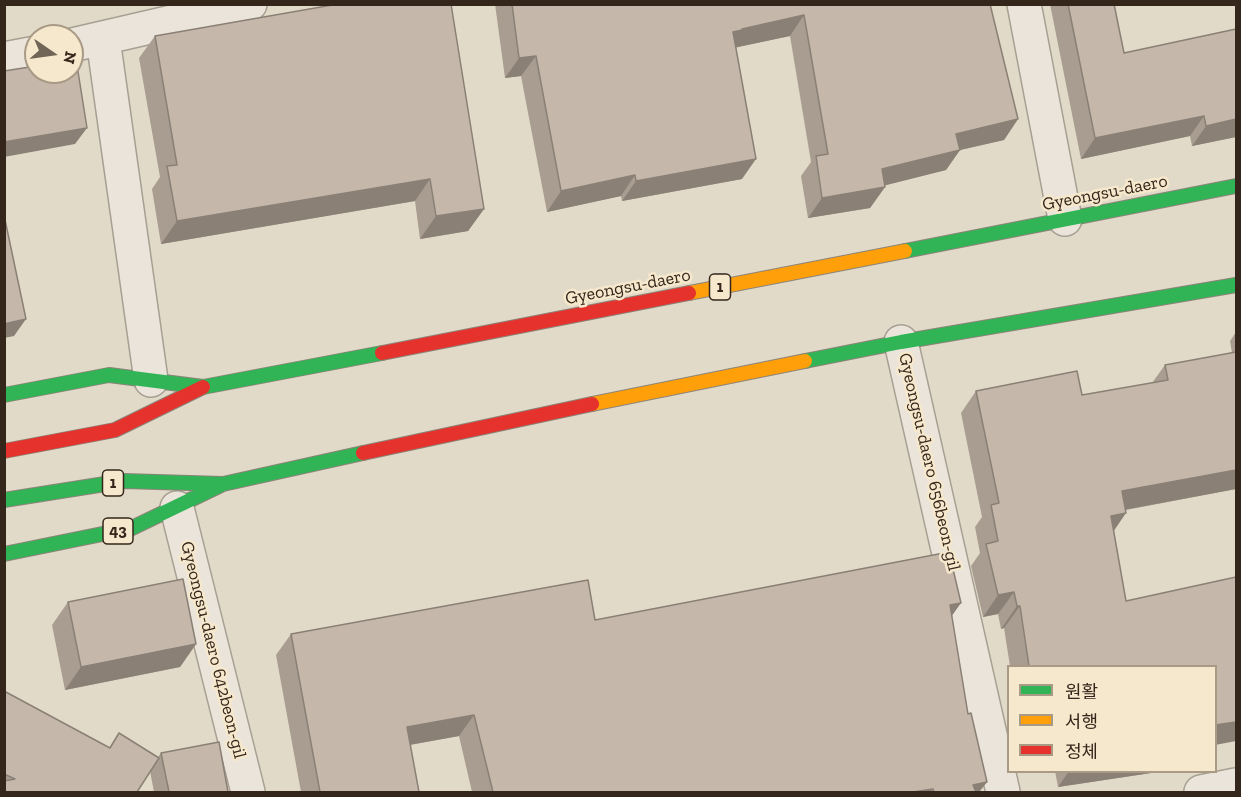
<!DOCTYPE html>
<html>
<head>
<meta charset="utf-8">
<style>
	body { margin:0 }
	#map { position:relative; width:1241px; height:797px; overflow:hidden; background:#e2dac8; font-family:"Zilla Slab","Noto Sans KR",serif }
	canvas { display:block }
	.frame { position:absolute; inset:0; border:6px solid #34261b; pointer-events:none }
	.legend { position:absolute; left:1007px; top:665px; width:210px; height:108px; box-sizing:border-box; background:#f5e8cc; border:2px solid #a89a85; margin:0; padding:8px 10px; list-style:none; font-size:18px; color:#34261b }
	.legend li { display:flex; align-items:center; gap:12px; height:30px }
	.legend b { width:30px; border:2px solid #a89a85 }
	.north { position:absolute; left:24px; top:24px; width:60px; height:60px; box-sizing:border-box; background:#f5e8cc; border:2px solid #a89a85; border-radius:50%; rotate:103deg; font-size:16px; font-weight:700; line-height:24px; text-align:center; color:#34261b }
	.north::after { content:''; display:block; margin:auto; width:21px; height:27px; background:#716558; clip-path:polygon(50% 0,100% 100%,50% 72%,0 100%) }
</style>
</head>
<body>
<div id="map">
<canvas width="1241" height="797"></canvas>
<div class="frame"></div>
<ul class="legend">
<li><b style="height:8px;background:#30b455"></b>원활</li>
<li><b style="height:8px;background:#ff9f0a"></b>서행</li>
<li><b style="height:8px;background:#e5322d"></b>정체</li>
</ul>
<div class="north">N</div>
</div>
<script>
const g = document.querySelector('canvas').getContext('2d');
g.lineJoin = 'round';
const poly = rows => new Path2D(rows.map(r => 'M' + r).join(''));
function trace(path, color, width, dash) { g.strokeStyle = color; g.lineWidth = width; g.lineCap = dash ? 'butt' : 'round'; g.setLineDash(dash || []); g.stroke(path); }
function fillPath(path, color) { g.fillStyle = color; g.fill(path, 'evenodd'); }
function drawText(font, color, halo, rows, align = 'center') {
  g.font = font + ' "Zilla Slab",serif'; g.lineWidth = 5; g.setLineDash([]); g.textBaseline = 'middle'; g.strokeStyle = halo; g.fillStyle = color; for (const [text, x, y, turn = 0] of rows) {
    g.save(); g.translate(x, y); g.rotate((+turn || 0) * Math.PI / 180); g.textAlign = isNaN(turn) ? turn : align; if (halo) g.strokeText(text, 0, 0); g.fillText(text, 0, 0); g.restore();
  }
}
const street = poly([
	[1024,4,1065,219],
	[103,39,151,380],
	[72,45,250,4],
	[4,59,36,53],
	[901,342,1003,792],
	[177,508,248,792],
	[1201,792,1236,785]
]);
const fast = poly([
	[905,251,1236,186],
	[805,361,901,342,1236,285],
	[4,395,109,375,203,387,382,353],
	[4,500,124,481,223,484,363,453],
	[4,554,132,528,221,485]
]);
const slow = poly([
	[689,293,905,251],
	[592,404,805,361]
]);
const jam = poly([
	[382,353,689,293],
	[4,451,115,430,203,387],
	[363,453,592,404]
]);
trace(street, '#a79f92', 36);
trace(fast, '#8c8479', 16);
trace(slow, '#8c8479', 16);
trace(jam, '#8c8479', 16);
trace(street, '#eae4da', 33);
trace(fast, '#30b455', 14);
trace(slow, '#ff9f0a', 14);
trace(jam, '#e5322d', 14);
fillPath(poly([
	[338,4,484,209,468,231,420,239,415,201,161,244,152,189,160,177,139,58,155,36],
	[495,4,990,4,1018,119,1004,140,960,150,946,170,884,185,885,187,870,208,808,218,801,176,811,162,790,36,736,47,742,179,622,201,621,196,547,212,521,76,505,78],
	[1050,4,1114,4,1124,53,1236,29,1236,137,1192,146,1190,136,1081,159],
	[1236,332,1236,489,1126,510,1113,532,1126,601,1215,666,1010,666,1004,628,1001,629,998,614,983,617,971,566,980,553,975,527,982,517,961,413,976,391,1082,395,1152,383,1165,365,1232,353,1230,341],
	[68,602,196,644,180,667,65,690,52,625],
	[952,616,968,714,987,782,979,792,472,792,459,736,410,745,419,792,301,792,276,655,291,634,595,620],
	[4,691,109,748,119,733,158,757,161,753,228,792,154,792,150,771,4,792],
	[1055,771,1153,771,1151,773,1058,787]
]), '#a99d91');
fillPath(poly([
	[804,15,790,36,729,49,733,32,742,29],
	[536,56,521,76,505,78,519,58],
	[1204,116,1190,136,1081,159,1095,138],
	[1018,119,1004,140,960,150,946,170,867,190,882,169,956,134],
	[1236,119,1236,137,1192,146,1206,126],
	[87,128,75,144,4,157,4,142],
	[756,159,742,179,622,201,636,181],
	[635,175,621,196,547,212,561,191],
	[430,179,415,201,161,244,177,221],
	[885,187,870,208,808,218,822,198],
	[484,209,468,231,420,239,436,216],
	[26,319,14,336,4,338,4,324],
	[1236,470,1236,489,1107,513,1122,491],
	[1126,513,1111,535,1111,516],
	[1014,592,998,614,983,617,998,595],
	[961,603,946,624,950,605],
	[1017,606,1020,606,1004,628,1001,629],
	[196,644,180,667,65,690,81,667],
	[474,715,459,736,392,748,407,727],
	[1236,722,1236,741,1215,745,1215,725],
	[1069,771,1153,771,1151,773,1058,787],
	[987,782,979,792,967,792,973,785],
	[933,789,930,792,913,792]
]), '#8a8076');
const building = poly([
	[338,4,451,4,484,209,436,216,430,179,177,221,167,166,177,165,155,36,338,4],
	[512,4,990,4,1018,119,956,134,960,150,882,169,885,187,822,198,816,156,828,154,804,15,742,29,742,30,733,32,756,159,636,181,635,175,561,191,536,56,519,58,512,4],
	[1068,4,1114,4,1124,53,1236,29,1236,119,1206,126,1204,116,1095,138,1068,4],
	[76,59,87,128,4,142,4,71,36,66,36,72,72,72,72,60,76,59],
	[4,215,26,319,4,324,4,215],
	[1236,352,1236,470,1122,491,1126,513,1111,516,1126,601,1236,577,1236,722,1215,725,1215,666,1029,666,1020,606,1017,606,1014,592,998,595,986,544,998,541,991,505,999,503,976,391,1077,371,1082,395,1168,380,1165,365,1236,352],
	[949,552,961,603,950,605,968,714,971,713,987,782,973,785,976,792,934,792,933,789,913,792,493,792,474,715,407,727,419,792,320,792,291,634,588,580,595,620,949,552],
	[183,579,196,644,81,667,68,602,183,579],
	[4,691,110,748,119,733,159,758,137,792,4,792,4,781,15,779,4,774,4,691],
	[219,742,228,792,169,792,161,753,219,742]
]);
fillPath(building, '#c5b7a9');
trace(building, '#8a8076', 1.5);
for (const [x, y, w] of [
	[720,287,21],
	[113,483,21],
	[118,531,30]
]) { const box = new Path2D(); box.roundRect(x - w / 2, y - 13, w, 26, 4.5); g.fillStyle = '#f5e8cc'; g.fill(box); trace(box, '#34261b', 1.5); }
drawText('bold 16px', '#34261b', null, [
	["1",720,287],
	["1",113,483],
	["43",118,531]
]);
drawText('18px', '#34261b', '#f5e8cc', [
	["Gyeongsu-daero",1105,193,-11],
	["Gyeongsu-daero",628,287,-11],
	["Gyeongsu-daero 656beon-gil",929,462,77],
	["Gyeongsu-daero 642beon-gil",213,650,76]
]);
</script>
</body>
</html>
